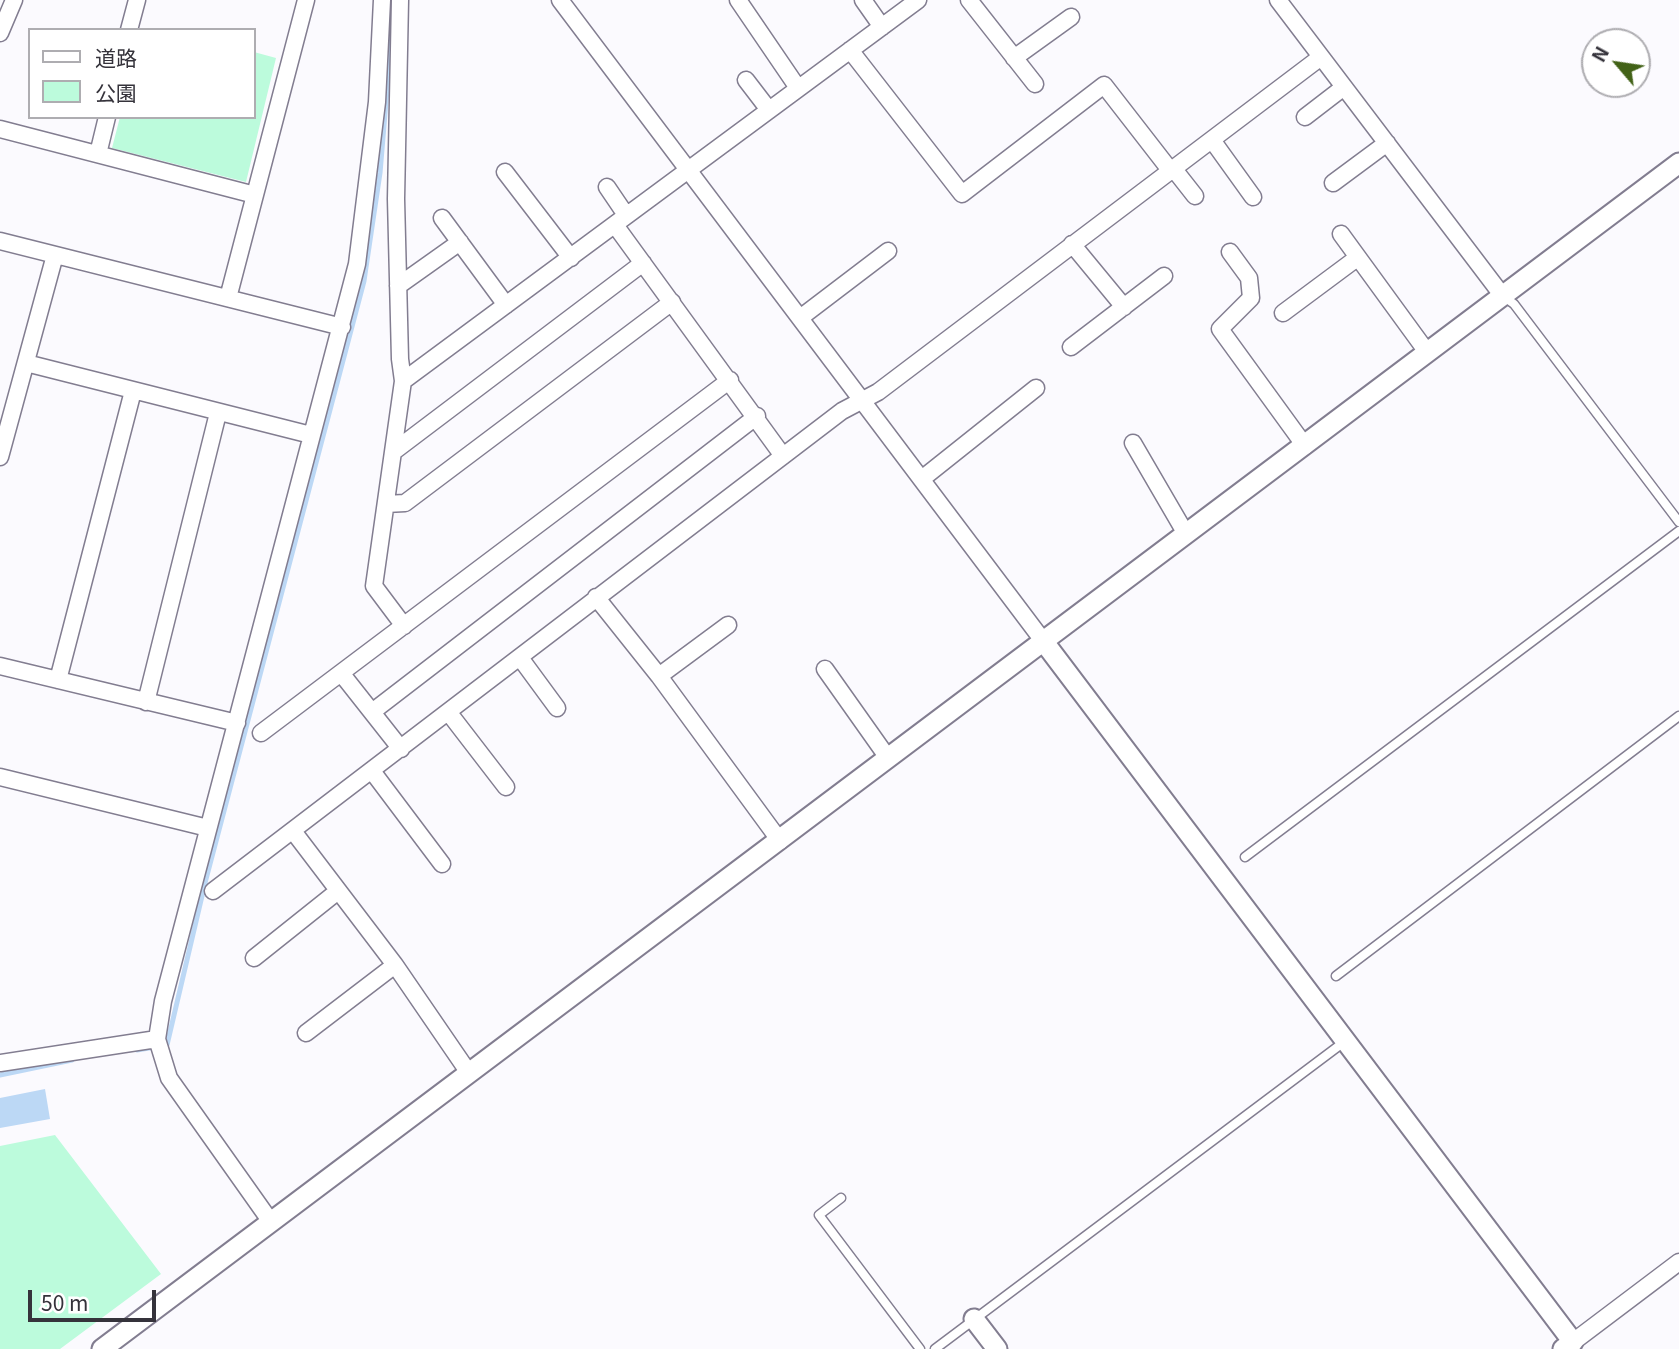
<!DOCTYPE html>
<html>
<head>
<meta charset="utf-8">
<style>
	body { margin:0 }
	#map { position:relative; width:1679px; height:1349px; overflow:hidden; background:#fbfafe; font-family:Georgia,"Noto Sans JP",serif }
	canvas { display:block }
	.legend { position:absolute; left:28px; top:28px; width:228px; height:91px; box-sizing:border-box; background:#fff; border:2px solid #aeadb1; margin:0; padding:9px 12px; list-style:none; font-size:21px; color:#35333b }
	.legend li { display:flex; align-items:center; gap:14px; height:35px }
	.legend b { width:35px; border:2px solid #aeadb1 }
	.north { position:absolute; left:1581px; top:28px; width:70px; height:70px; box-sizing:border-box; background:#fff; border:2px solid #aeadb1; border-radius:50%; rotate:299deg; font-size:19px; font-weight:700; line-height:28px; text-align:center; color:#35333b }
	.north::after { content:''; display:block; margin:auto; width:24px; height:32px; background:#426217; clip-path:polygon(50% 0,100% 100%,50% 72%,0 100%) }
	.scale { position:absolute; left:28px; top:1290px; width:128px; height:32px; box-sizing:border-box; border:4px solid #35333b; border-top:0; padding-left:9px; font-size:21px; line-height:24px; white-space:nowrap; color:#35333b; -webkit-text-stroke:5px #fff; paint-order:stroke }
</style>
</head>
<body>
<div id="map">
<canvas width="1679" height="1349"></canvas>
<ul class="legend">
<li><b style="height:9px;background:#fff"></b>道路</li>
<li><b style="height:19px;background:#bcfbdc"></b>公園</li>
</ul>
<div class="north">N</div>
<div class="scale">50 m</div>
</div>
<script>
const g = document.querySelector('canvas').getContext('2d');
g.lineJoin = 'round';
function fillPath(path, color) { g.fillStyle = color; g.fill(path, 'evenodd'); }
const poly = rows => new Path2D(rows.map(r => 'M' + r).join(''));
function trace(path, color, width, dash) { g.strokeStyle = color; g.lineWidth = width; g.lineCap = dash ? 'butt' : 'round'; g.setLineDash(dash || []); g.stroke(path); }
fillPath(poly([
	[254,52,276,58,246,182,112,148,120,117,254,117],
	[55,1135,161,1274,60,1349,0,1349,0,1146]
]), '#bcfbdc');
fillPath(poly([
	[45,1089,50,1119,0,1128,0,1098]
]), '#bcd8f5');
trace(poly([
	[137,1050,167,1045,206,879,364,281,380,173,392,30],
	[0,1075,72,1060]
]), '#bcd8f5', 5);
const service = poly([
	[1503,296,1514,304,1679,522],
	[1245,857,1679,531],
	[1336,976,1679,716],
	[841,1198,819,1215,920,1349],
	[935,1349,1344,1042]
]);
const minor = poly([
	[400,0,396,199,400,359,403,381],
	[560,0,1044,642],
	[738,0,798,88],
	[863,0,882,27],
	[969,0,1035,84],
	[1278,0,1502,295],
	[129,30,137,0],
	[0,33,14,0],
	[850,50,962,194,1104,85,1170,170],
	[1014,58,1071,17],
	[746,80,769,110],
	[1305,117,1344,87],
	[0,129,255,195],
	[1212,140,1253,197],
	[98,154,107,117],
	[1173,168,1195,196],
	[505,172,571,258],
	[1333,183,1387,143],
	[607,187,626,215],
	[442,218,506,305],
	[615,225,783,456],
	[1341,234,1427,352],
	[0,241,342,327],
	[1072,244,1124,307],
	[1230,252,1249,278,1251,298,1220,329,1305,446],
	[398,286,460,242],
	[228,298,306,0],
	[1283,313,1357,258],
	[800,318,888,251],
	[1071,347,1164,276],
	[26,363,311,435],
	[1133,443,1186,534],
	[393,452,643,263],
	[0,457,55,255],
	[923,478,1036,388],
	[386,504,405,503,672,302],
	[596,597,659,676,780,841],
	[404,626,374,586,403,381,918,0],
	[521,659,557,708],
	[0,666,237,723],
	[825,669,888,758],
	[341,673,401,749],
	[659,676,728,625],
	[58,680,133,391],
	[146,702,218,413],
	[372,712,757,416],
	[449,713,506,787],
	[261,733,730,380],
	[372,771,442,864],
	[0,777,208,828],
	[293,831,395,965,469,1073],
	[213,891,842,411,878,392,1321,57],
	[254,958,338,891],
	[306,1033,395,965],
	[0,1063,157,1039],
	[271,1222,169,1078,157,1039,163,1001,357,264,377,102,382,0],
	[1573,1342,1679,1262]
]);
const tertiary = poly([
	[1044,642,1573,1342,1563,1349],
	[974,1319,997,1349],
	[102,1349,1679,163]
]);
trace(service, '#827d90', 11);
trace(minor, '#827d90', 19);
trace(tertiary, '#827d90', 23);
trace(service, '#fff', 8);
trace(minor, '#fff', 16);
trace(tertiary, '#fff', 19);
</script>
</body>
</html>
